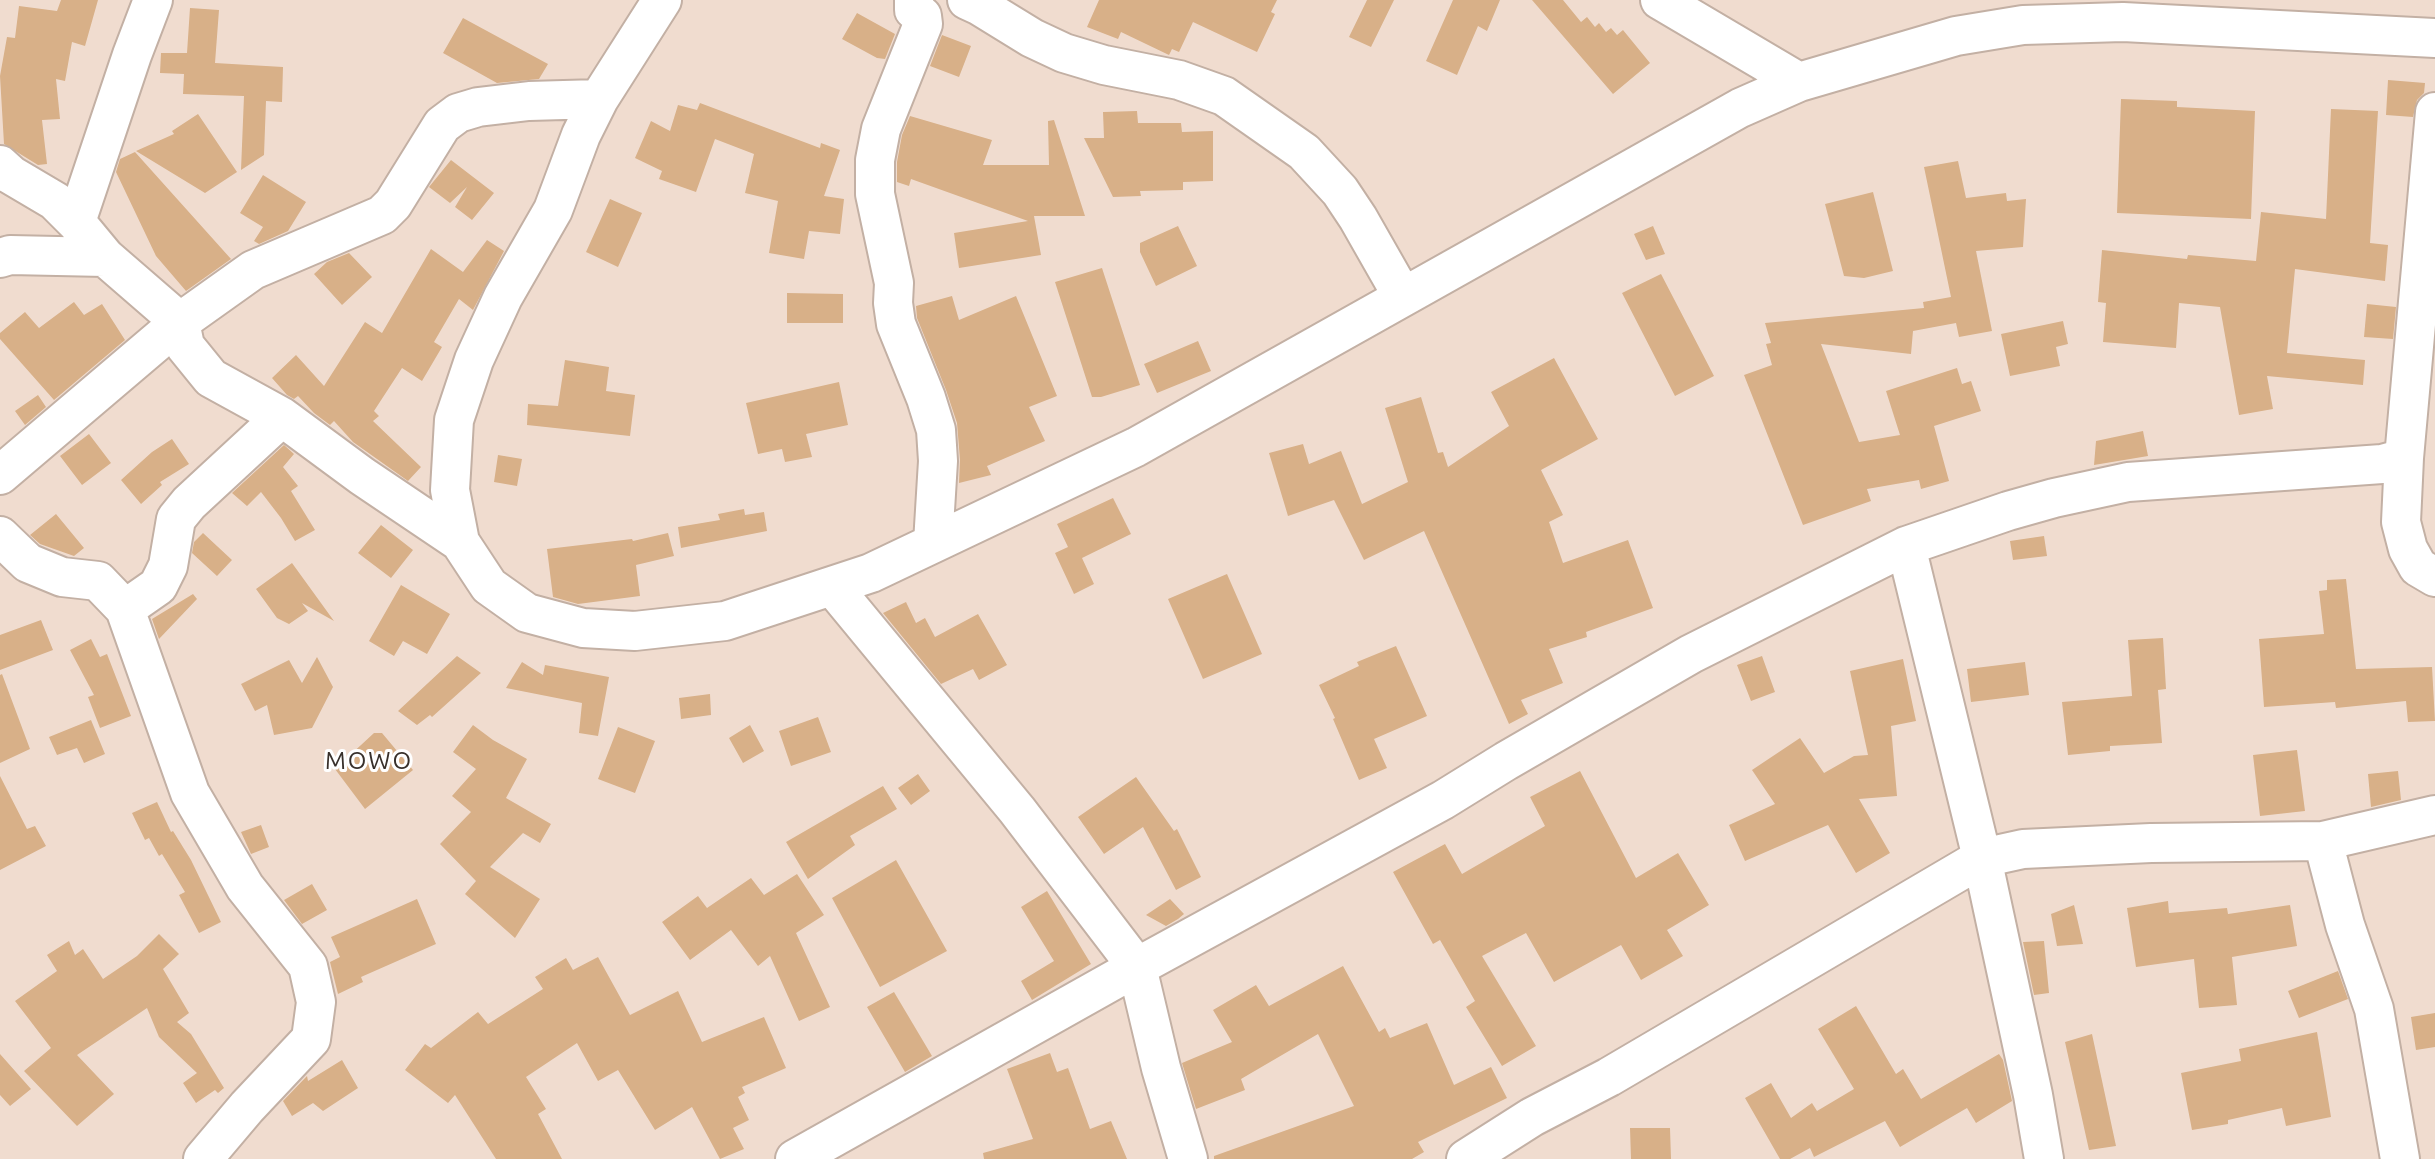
<!DOCTYPE html>
<html>
<head>
<meta charset="utf-8">
<style>
	body { margin:0 }
	canvas { display:block; background:#f0dccf }
</style>
</head>
<body>
<canvas width="2435" height="1159"></canvas>
<script>
const g = document.querySelector('canvas').getContext('2d');
g.lineJoin = 'round';
function fillPath(path, color) { g.fillStyle = color; g.fill(path, 'evenodd'); }
const poly = rows => new Path2D(rows.map(r => 'M' + r).join(''));
function trace(path, color, width, dash) { g.strokeStyle = color; g.lineWidth = width; g.lineCap = dash ? 'butt' : 'round'; g.setLineDash(dash || []); g.stroke(path); }
function drawText(font, color, halo, rows, align = 'center') {
  g.font = font + ' Ubuntu,sans-serif'; g.lineWidth = 6; g.setLineDash([]); g.textBaseline = 'middle'; g.strokeStyle = halo; g.fillStyle = color; for (const [text, x, y, turn = 0] of rows) {
    g.save(); g.translate(x, y); g.rotate((+turn || 0) * Math.PI / 180); g.textAlign = isNaN(turn) ? turn : align; if (halo) g.strokeText(text, 0, 0); g.fillText(text, 0, 0); g.restore();
  }
}
fillPath(poly([
	[61,0,98,0,85,46,72,42,65,81,56,79,60,119,42,120,47,164,38,165,4,144,0,76,7,37,15,38,19,6,57,11],
	[1099,0,1277,0,1271,12,1275,14,1257,52,1193,22,1179,52,1172,49,1169,55,1121,32,1118,39,1087,27],
	[1367,0,1394,0,1371,47,1349,37],
	[1453,0,1500,0,1487,31,1478,26,1457,75,1426,61],
	[1532,0,1563,0,1581,22,1587,17,1595,27,1599,23,1606,32,1611,28,1617,35,1623,30,1650,63,1613,94],
	[190,8,219,10,215,63,283,67,282,102,266,101,264,155,241,170,244,96,183,94,184,74,160,73,161,53,187,53],
	[857,13,895,34,885,59,877,58,842,39],
	[463,18,548,64,539,79,497,83,443,53],
	[942,35,971,46,959,77,930,66],
	[2388,80,2425,83,2424,93,2417,100,2413,117,2386,115],
	[2121,99,2177,101,2177,107,2255,111,2251,219,2117,213],
	[700,103,820,148,821,143,840,150,824,196,844,199,840,234,809,231,804,259,769,253,778,201,745,193,754,154,715,139,696,192,659,179,662,171,635,158,651,121,670,131,678,105,697,110],
	[2331,109,2378,111,2370,243,2388,245,2385,281,2295,269,2287,353,2365,360,2363,385,2267,376,2273,409,2239,415,2220,307,2179,303,2176,348,2103,342,2106,303,2098,302,2102,250,2187,259,2188,255,2256,261,2261,212,2326,219],
	[1137,111,1138,123,1181,123,1182,132,1213,131,1213,181,1183,182,1183,190,1140,191,1141,196,1113,197,1084,138,1104,138,1103,112],
	[198,114,237,172,205,193,136,151,174,134,172,131],
	[910,116,992,140,983,165,1049,165,1048,121,1054,120,1085,216,1034,216,1041,255,959,268,954,233,1028,221,911,179,909,186,897,182,897,162,902,135],
	[135,152,231,259,186,291,156,256,116,172,120,159],
	[451,160,494,193,472,220,455,207,467,187,450,203,429,187],
	[1958,161,1966,198,2006,193,2007,201,2026,199,2023,247,1976,251,1992,331,1959,337,1956,323,1913,331,1911,354,1821,344,1859,442,1900,435,1886,391,1957,368,1962,384,1971,381,1981,411,1934,426,1949,481,1921,489,1919,480,1867,489,1871,501,1803,525,1744,375,1772,365,1766,344,1771,343,1765,323,1924,308,1923,302,1951,297,1924,167],
	[263,175,306,202,288,231,259,244,254,241,263,227,240,213],
	[1873,192,1893,271,1864,278,1844,276,1825,204],
	[610,199,642,213,618,267,586,252],
	[1178,226,1197,266,1156,286,1140,252,1140,243],
	[1653,226,1665,254,1646,260,1634,234],
	[487,240,504,251,473,310,459,299,434,342,442,347,422,381,402,368,374,411,379,416,373,421,421,467,408,481,353,442,334,421,330,425,314,413,298,396,294,399,287,395,272,378,296,355,324,386,365,322,382,333,431,249,463,272],
	[349,253,372,277,342,305,314,274,327,262],
	[1102,268,1140,385,1101,397,1092,397,1055,282],
	[1661,274,1714,376,1675,396,1622,293],
	[787,293,843,294,843,323,787,323],
	[952,296,959,320,1016,296,1057,396,1029,407,1045,441,987,466,991,475,959,483,960,460,957,423,946,390,917,318,916,306],
	[74,302,84,315,102,304,125,340,54,400,0,339,0,333,25,312,39,328],
	[2367,304,2396,307,2393,339,2364,337],
	[2063,321,2068,344,2056,347,2060,366,2010,376,2001,334],
	[1198,341,1211,371,1157,393,1144,364],
	[1554,358,1598,439,1541,470,1563,515,1549,522,1563,563,1628,540,1653,608,1586,632,1587,637,1549,649,1563,683,1521,700,1528,714,1509,724,1424,531,1364,560,1334,500,1288,516,1269,453,1303,444,1309,464,1341,451,1362,504,1408,482,1385,408,1421,397,1438,453,1443,452,1448,467,1509,426,1491,392],
	[565,360,609,367,606,391,635,395,630,436,527,425,528,404,558,406],
	[839,382,848,425,806,434,812,457,785,462,782,449,758,454,746,403],
	[38,395,46,407,25,425,15,411],
	[2143,431,2148,456,2094,465,2096,441],
	[89,434,111,463,82,485,60,456],
	[172,439,189,464,160,482,162,485,141,504,121,480,152,452],
	[284,445,294,454,283,467,298,486,291,491,315,530,295,541,281,518,261,492,247,506,232,493],
	[498,455,522,459,517,486,494,482],
	[1113,498,1131,534,1082,558,1094,584,1074,594,1055,553,1068,547,1057,524],
	[744,509,745,515,764,512,767,531,681,548,678,527,720,520,718,514],
	[56,514,84,548,74,556,40,544,30,535],
	[381,525,413,550,391,578,358,553],
	[203,533,232,560,217,576,192,553,194,542],
	[668,533,674,556,636,565,640,596,578,604,553,597,547,549,632,539,633,541],
	[2044,536,2047,556,2013,560,2010,541],
	[292,563,334,621,302,603,308,611,289,624,277,618,256,589],
	[1227,574,1262,654,1203,679,1168,599],
	[2346,579,2356,669,2432,667,2435,721,2408,722,2406,701,2336,708,2335,702,2264,707,2259,639,2324,634,2319,591,2327,590,2327,580],
	[401,585,450,614,427,654,403,641,394,656,369,641],
	[193,594,197,599,159,639,152,619],
	[906,602,916,623,925,618,935,637,978,614,1007,665,979,680,973,669,941,684,883,613],
	[41,620,53,650,0,670,0,635],
	[2163,638,2166,689,2158,690,2162,743,2110,746,2110,751,2068,755,2062,702,2132,696,2128,640],
	[91,639,100,657,107,654,131,716,100,728,88,697,94,695,70,650],
	[1396,646,1427,716,1374,739,1387,768,1359,780,1333,719,1335,718,1319,685,1359,666,1357,662],
	[457,656,481,673,432,717,430,715,417,725,398,711],
	[1762,656,1775,692,1751,701,1737,665],
	[317,657,333,687,312,728,274,735,267,705,255,711,241,684,289,660,302,683],
	[1903,659,1916,721,1891,726,1897,796,1859,799,1890,853,1856,873,1828,825,1745,861,1729,825,1775,804,1752,770,1800,738,1824,773,1854,756,1868,755,1850,671],
	[522,662,543,675,545,665,609,677,598,736,579,733,582,703,506,688],
	[2025,662,2029,695,1971,702,1967,669],
	[2,674,30,749,0,763,0,675],
	[710,694,711,715,681,719,679,698],
	[818,717,831,752,791,766,779,731],
	[91,720,105,754,84,763,77,748,57,755,49,737],
	[473,725,493,740,527,759,506,798,551,824,540,843,523,833,490,867,540,899,515,938,465,894,476,881,440,844,471,812,452,796,476,769,453,752],
	[750,725,764,751,743,763,729,738],
	[618,727,655,741,635,793,598,779],
	[374,733,382,733,413,770,365,809,335,769],
	[2297,750,2305,811,2260,816,2253,755],
	[1580,771,1636,878,1678,853,1709,905,1667,930,1683,956,1641,980,1621,945,1554,982,1526,933,1482,956,1536,1046,1502,1066,1466,1007,1475,1001,1440,940,1433,944,1393,872,1445,844,1462,874,1545,826,1530,797],
	[2398,771,2401,800,2371,807,2368,774],
	[918,774,930,791,911,805,898,788],
	[0,776,27,829,35,826,46,846,0,870],
	[1136,777,1174,831,1177,829,1201,877,1176,890,1143,827,1104,854,1078,817],
	[883,786,897,809,850,836,855,845,808,879,786,842],
	[157,802,171,832,173,831,191,860,221,922,199,933,179,895,185,892,162,854,159,856,149,838,145,840,132,813],
	[261,825,269,847,251,854,241,832],
	[896,860,947,951,880,987,832,898],
	[797,874,824,915,796,933,830,1007,799,1021,770,956,758,966,731,930,690,960,662,922,698,896,707,908,751,878,764,895],
	[312,884,327,910,302,924,284,900],
	[1047,891,1091,964,1032,1000,1021,981,1054,961,1021,907],
	[417,899,436,944,361,977,363,982,338,994,330,962,340,957,331,937],
	[1170,899,1184,914,1178,919,1166,926,1146,915],
	[2168,901,2169,913,2227,908,2228,914,2290,905,2297,946,2232,957,2237,1005,2199,1008,2194,959,2136,967,2127,908],
	[2074,905,2083,944,2057,946,2051,914],
	[159,934,179,954,163,969,189,1013,177,1022,191,1034,224,1088,218,1093,215,1090,196,1103,183,1083,197,1073,159,1037,147,1008,77,1055,114,1094,77,1126,24,1071,51,1048,15,1001,57,971,47,955,69,941,75,955,83,949,103,979,137,956],
	[2044,941,2049,993,2034,995,2023,942],
	[598,957,630,1015,678,991,702,1042,764,1017,786,1068,742,1087,745,1093,738,1097,749,1120,733,1128,744,1149,720,1159,692,1107,655,1130,618,1070,598,1081,577,1043,526,1077,546,1109,538,1114,562,1159,496,1159,455,1095,448,1103,405,1070,425,1044,431,1048,478,1012,488,1024,543,989,535,977,566,958,573,970],
	[1343,966,1379,1032,1385,1028,1390,1038,1427,1023,1454,1085,1491,1067,1507,1098,1418,1142,1424,1152,1412,1159,1214,1159,1214,1156,1354,1106,1318,1034,1241,1079,1245,1090,1196,1109,1182,1063,1232,1042,1213,1010,1256,985,1269,1006],
	[2338,971,2348,999,2299,1018,2288,991],
	[894,992,932,1056,905,1072,867,1007],
	[1856,1006,1896,1074,1903,1069,1921,1099,1999,1054,2003,1060,2012,1101,1976,1123,1967,1108,1900,1147,1885,1121,1814,1157,1810,1148,1790,1159,1780,1159,1745,1098,1771,1083,1791,1118,1812,1103,1817,1111,1854,1089,1818,1029],
	[2435,1013,2435,1047,2416,1050,2411,1017],
	[2317,1032,2331,1117,2286,1126,2282,1108,2228,1120,2228,1124,2192,1130,2181,1073,2241,1061,2239,1049],
	[2092,1034,2116,1146,2089,1150,2065,1042],
	[1050,1053,1057,1072,1068,1068,1090,1129,1111,1121,1127,1159,984,1159,983,1153,1033,1139,1007,1069],
	[0,1054,31,1089,10,1106,0,1095],
	[342,1060,358,1088,323,1111,313,1103,292,1116,283,1101,307,1076,308,1081],
	[1630,1128,1670,1128,1671,1159,1631,1159]
]), '#d8b088');
const minor = poly([
	[662,0,599,99,581,135,553,210,503,297,474,360,454,420,450,490,460,542,489,586,527,613,583,628,635,631,725,621,871,573,1136,447,1740,108,1799,82,1956,36,2023,25,2123,22,2435,38],
	[914,0,914,10,922,16,923,24,881,129,875,160,875,194,894,283,893,303,896,324,926,398,936,430,938,461,933,543],
	[967,0,980,6,1032,38,1064,53,1104,65,1179,80,1224,96,1304,152,1340,191,1358,218,1403,297],
	[1660,0,1799,82],
	[0,165,11,175,55,201,76,222,105,257,180,322,185,346,211,378,282,417,362,476,460,542],
	[76,222,132,55,153,0],
	[0,258,10,255,105,257],
	[2404,458,2401,522,2408,549,2418,567,2435,577],
	[0,475,180,322,253,270,382,215,393,204,442,125,458,113,478,107,529,101,599,99],
	[0,536,28,563,62,577,98,581,125,609,190,793,245,887,308,966,316,1002,311,1039,247,1107,203,1159],
	[1906,546,1982,858,2033,1095,2044,1159],
	[832,586,1017,810,1137,967,1161,1068,1188,1159],
	[125,609,158,586,168,566,176,519,189,503,282,417],
	[2323,841,2345,925,2374,1009,2400,1159],
	[795,1159,1137,967,1443,800,1506,761,1691,654,1906,546,2008,511,2054,498,2128,482,2382,464,2404,458,2435,112],
	[1466,1159,1532,1117,1609,1077,1982,858,2023,849,2151,843,2323,841,2435,815]
]);
trace(minor, '#c3b0a4', 42);
trace(minor, '#fff', 38);
g.letterSpacing = '2px';
drawText('24px', '#38302b', '#fff', [
	["MOWO",369,761]
]);
g.letterSpacing = '0px';
</script>
</body>
</html>
